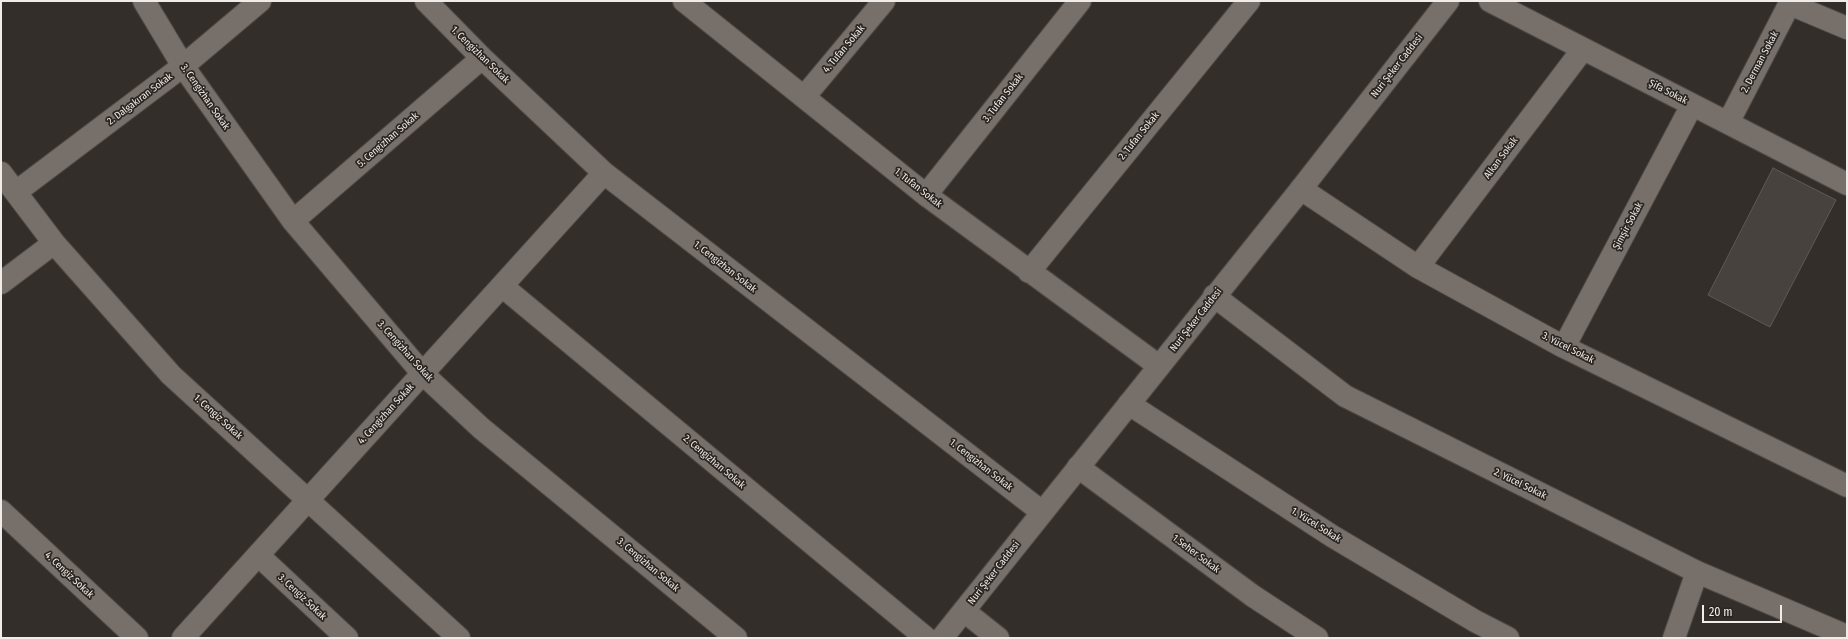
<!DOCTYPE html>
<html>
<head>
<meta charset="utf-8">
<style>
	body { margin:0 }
	#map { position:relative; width:1848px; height:639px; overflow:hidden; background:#342e2a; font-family:"Fira Sans Condensed",sans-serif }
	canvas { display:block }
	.frame { position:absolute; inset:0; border:2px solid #f0ece9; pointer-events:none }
	.scale { position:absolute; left:1702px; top:605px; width:80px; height:18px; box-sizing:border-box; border:2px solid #f0ece9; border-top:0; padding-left:5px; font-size:12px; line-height:14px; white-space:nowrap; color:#f0ece9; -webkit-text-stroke:3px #2a2521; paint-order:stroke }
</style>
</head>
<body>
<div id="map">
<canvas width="1848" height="639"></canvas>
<div class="frame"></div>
<div class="scale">20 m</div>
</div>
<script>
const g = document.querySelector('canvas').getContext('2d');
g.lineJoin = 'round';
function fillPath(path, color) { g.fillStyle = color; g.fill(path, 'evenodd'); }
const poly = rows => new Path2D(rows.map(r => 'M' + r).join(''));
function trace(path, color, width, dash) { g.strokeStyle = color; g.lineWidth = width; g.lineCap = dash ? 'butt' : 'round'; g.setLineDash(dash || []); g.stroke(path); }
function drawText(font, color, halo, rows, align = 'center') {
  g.font = font + ' "Fira Sans Condensed",sans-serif'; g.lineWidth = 3.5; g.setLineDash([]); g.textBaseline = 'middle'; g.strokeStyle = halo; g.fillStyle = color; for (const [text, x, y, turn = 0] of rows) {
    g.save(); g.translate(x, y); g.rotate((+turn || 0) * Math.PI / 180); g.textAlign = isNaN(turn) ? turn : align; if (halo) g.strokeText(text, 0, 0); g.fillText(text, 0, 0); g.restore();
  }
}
const building = poly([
	[1773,168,1836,200,1770,327,1708,295,1773,168]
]);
fillPath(building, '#48423e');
trace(building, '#5f5954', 1);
const minor = poly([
	[144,1,183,66,293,221,423,374,481,428,736,638],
	[426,1,482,58,604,173,1042,512],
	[684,1,926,195,1159,366],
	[1490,1,1847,184],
	[1790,4,1847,28],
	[804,97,884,1],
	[1728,123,1791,1],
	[1,173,54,243,171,375,459,638],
	[1301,189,1418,267,1564,347,1847,486],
	[16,192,183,66,260,1],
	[926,195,1080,1],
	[293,221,482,58],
	[1418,267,1583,49],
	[1029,272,1249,1],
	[1,283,54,243],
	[502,286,926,638],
	[1214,296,1345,396,1697,572,1847,636],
	[1564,347,1692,105],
	[1129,404,1332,536,1475,621,1508,638],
	[1078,467,1253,596,1317,638],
	[1,511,137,638],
	[258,555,347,638],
	[964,611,998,638],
	[183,638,604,173],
	[1674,638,1697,572]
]);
const tertiary = poly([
	[942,638,1301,189,1448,1]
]);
trace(minor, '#4f4a46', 24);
trace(tertiary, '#4f4a46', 24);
trace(minor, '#766f6a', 22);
trace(tertiary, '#766f6a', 22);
drawText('10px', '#f0ece9', '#2a2521', [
	["4. Tufan Sokak",844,49,-50],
	["1. Cengizhan Sokak",480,55,44],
	["2. Derman Sokak",1760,62,-62],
	["Nuri Şeker Caddesi",1397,66,-52],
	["Şifa Sokak",1668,92,27],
	["3. Cengizhan Sokak",205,97,55],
	["3. Tufan Sokak",1003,98,-52],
	["2. Dalgakıran Sokak",140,99,-37],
	["2. Tufan Sokak",1139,136,-51],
	["5. Cengizhan Sokak",388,140,-41],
	["Alkan Sokak",1501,158,-53],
	["1. Tufan Sokak",918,188,38],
	["Şimşir Sokak",1628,226,-62],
	["1. Cengizhan Sokak",725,267,38],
	["Nuri Şeker Caddesi",1196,320,-52],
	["3. Yücel Sokak",1568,348,27],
	["3. Cengizhan Sokak",405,351,48],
	["4. Cengizhan Sokak",386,414,-48],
	["1. Cengiz Sokak",218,417,42],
	["2. Cengizhan Sokak",714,462,40],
	["1. Cengizhan Sokak",981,465,38],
	["2. Yücel Sokak",1520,484,26],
	["1. Yücel Sokak",1316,525,32],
	["1.Seher Sokak",1196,554,37],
	["3. Cengizhan Sokak",648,565,40],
	["Nuri Şeker Caddesi",994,573,-52],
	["4. Cengiz Sokak",69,575,43],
	["3. Cengiz Sokak",302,597,43]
]);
</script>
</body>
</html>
